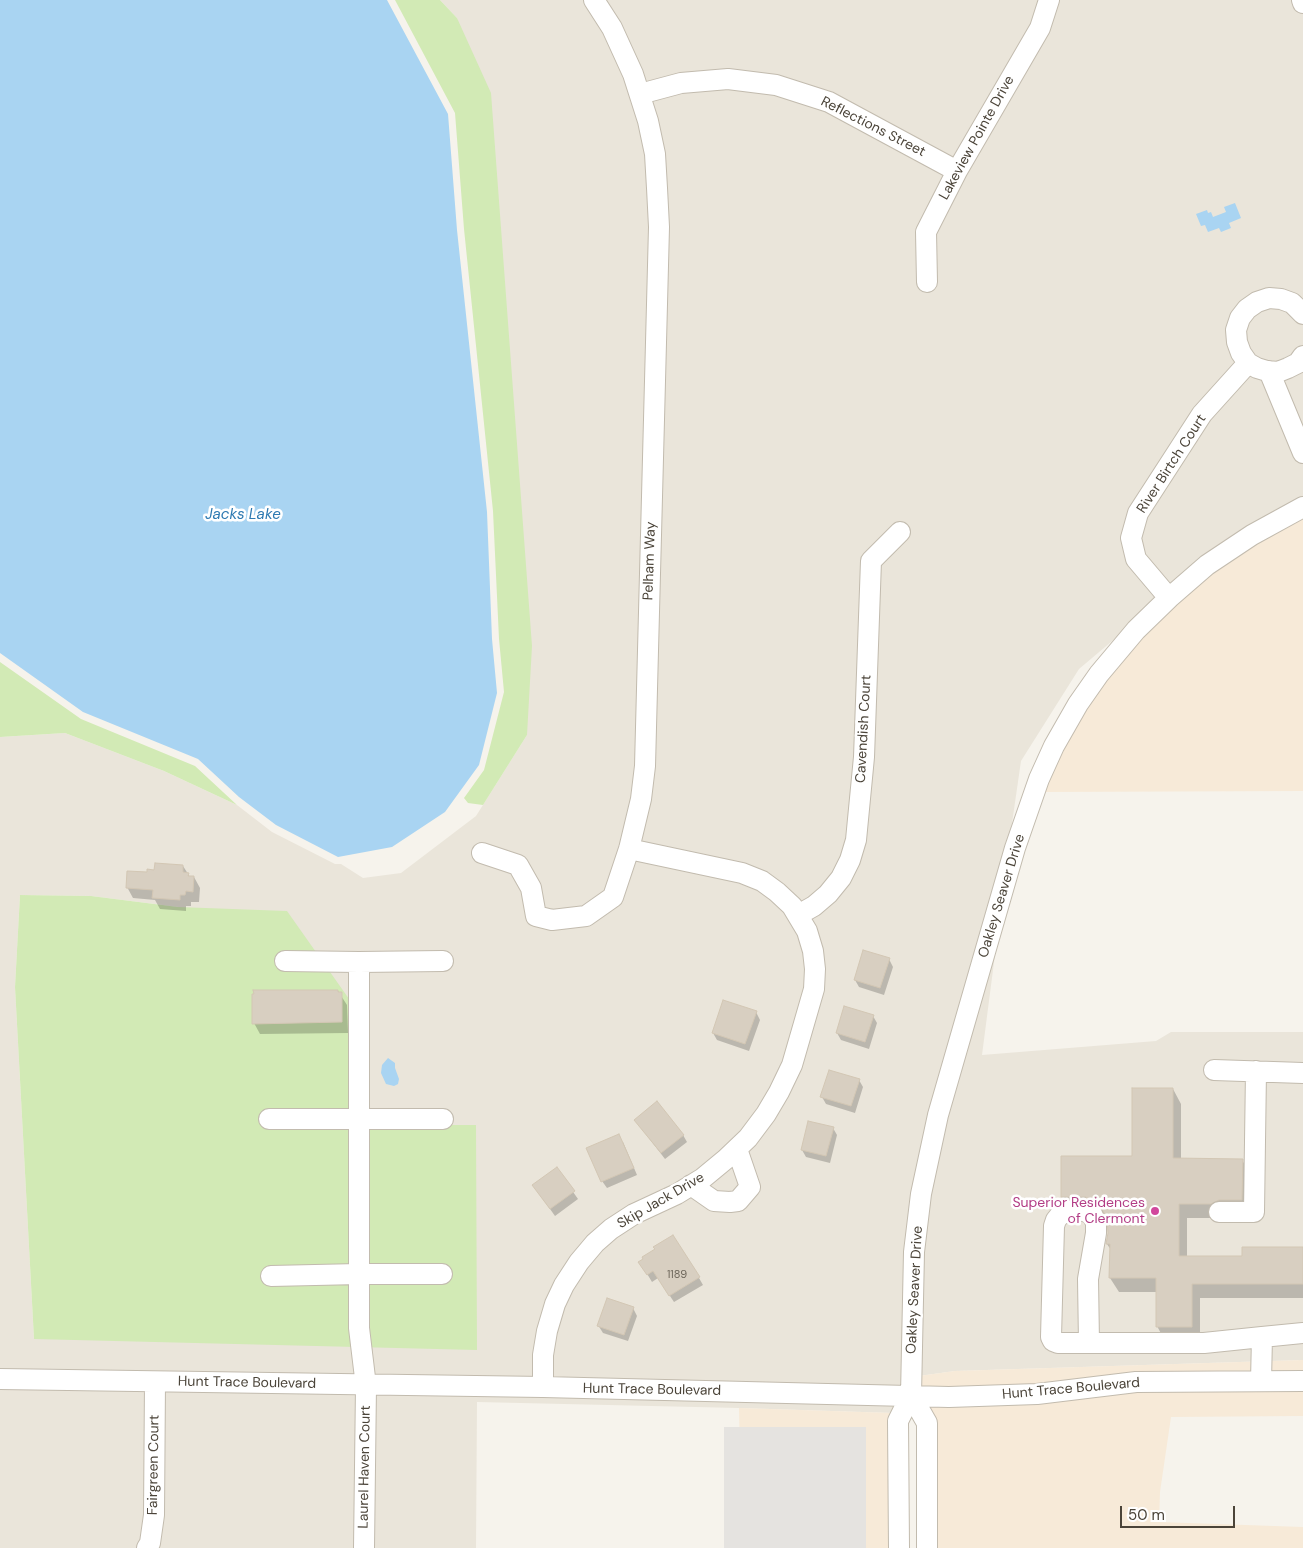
<!DOCTYPE html>
<html>
<head>
<meta charset="utf-8">
<style>
	body { margin:0 }
	#map { position:relative; width:1303px; height:1548px; overflow:hidden; background:#f6f3ec; font-family:"DM Sans",sans-serif }
	canvas { display:block }
	.scale { position:absolute; left:1120px; top:1506px; width:115px; height:22px; box-sizing:border-box; border:2px solid #4b4439; border-top:0; padding-left:6px; font-size:15px; line-height:18px; white-space:nowrap; color:#4b4439; -webkit-text-stroke:4px #fff; paint-order:stroke }
</style>
</head>
<body>
<div id="map">
<canvas width="1303" height="1548"></canvas>
<div class="scale">50 m</div>
</div>
<script>
const g = document.querySelector('canvas').getContext('2d');
g.lineJoin = 'round';
function fillPath(path, color) { g.fillStyle = color; g.fill(path, 'evenodd'); }
const poly = rows => new Path2D(rows.map(r => 'M' + r).join(''));
function trace(path, color, width, dash) { g.strokeStyle = color; g.lineWidth = width; g.lineCap = dash ? 'butt' : 'round'; g.setLineDash(dash || []); g.stroke(path); }
function drawText(font, color, halo, rows, align = 'center') {
  g.font = font + ' "DM Sans",sans-serif'; g.lineWidth = 5; g.setLineDash([]); g.textBaseline = 'middle'; g.strokeStyle = halo; g.fillStyle = color; for (const [text, x, y, turn = 0] of rows) {
    g.save(); g.translate(x, y); g.rotate((+turn || 0) * Math.PI / 180); g.textAlign = isNaN(turn) ? turn : align; if (halo) g.strokeText(text, 0, 0); g.fillText(text, 0, 0); g.restore();
  }
}
fillPath(poly([
	[440,0,1303,0,1303,498,1124,631,1079,669,1021,761,1010,837,931,1112,903,1390,893,1413,739,1408,477,1402,476,1548,0,1548,0,737,65,733,164,771,237,805,272,832,335,864,341,864,363,878,401,873,476,816,527,735,457,18],
	[20,895,91,896,178,907,354,1125,34,1339,15,987],
	[997,939,982,1055,1156,1041,1171,1032,1303,1032,1303,1360,955,1371,919,1376,922,1253,929,1195,946,1117]
]), '#eae5da');
fillPath(poly([
	[1303,517,1303,791,1043,792,1061,751,1085,709,1105,680,1141,637,1211,573,1256,542],
	[1303,1360,1303,1372,1036,1385,949,1388,919,1387,919,1376,955,1371],
	[1303,1390,1303,1416,1171,1417,1160,1492,1159,1522,1303,1527,1303,1548,935,1548,926,1405,1136,1391],
	[739,1408,893,1413,890,1548,742,1548]
]), '#f7ead8');
fillPath(poly([
	[395,0,440,0,457,18,491,93,532,646,527,735,483,805,468,803,464,798,484,770,504,692,499,639,493,511,464,229,455,113],
	[0,662,81,719,195,766,237,805,164,771,65,733,0,737],
	[20,895,91,896,178,907,287,911,366,1023,354,1125,476,1125,477,1350,34,1339,15,987]
]), '#d2eab5');
fillPath(poly([
	[724,1427,866,1427,866,1548,724,1548]
]), '#e5e3e0');
fillPath(poly([
	[0,0,387,0,448,114,457,230,487,512,492,639,497,693,479,765,445,812,392,847,338,857,276,825,239,797,198,759,83,712,0,653],
	[1235,203,1241,218,1229,223,1231,228,1221,232,1219,228,1208,232,1205,225,1201,226,1196,214,1207,210,1208,213,1211,212,1213,217,1226,212,1224,207],
	[388,1058,395,1063,395,1068,399,1079,398,1084,394,1086,386,1084,381,1073,382,1065]
]), '#a9d4f2');
fillPath(poly([
	[183,866,190,877,194,877,200,888,199,902,191,902,191,906,186,906,186,911,160,909,155,900,133,898,127,887,148,874],
	[889,959,893,967,884,995,859,987,855,980],
	[338,991,347,1005,348,1033,260,1034,254,1023],
	[756,1012,760,1020,749,1051,717,1040,713,1033],
	[873,1016,877,1023,869,1049,841,1040,837,1033],
	[859,1080,863,1087,855,1113,826,1104,822,1097],
	[1173,1089,1181,1104,1181,1160,1242,1160,1251,1175,1250,1214,1220,1218,1187,1218,1187,1257,1243,1258,1303,1248,1303,1298,1200,1298,1200,1341,1165,1341,1157,1326,1157,1292,1119,1292,1110,1278,1111,1250,1107,1244,1109,1233,1108,1219,1096,1214,1071,1212,1062,1197,1133,1158],
	[635,1120,683,1135,687,1142,665,1159],
	[833,1128,837,1135,830,1163,806,1157,802,1150],
	[623,1142,637,1175,607,1188,602,1181],
	[557,1169,578,1199,555,1216,538,1192],
	[645,1259,699,1278,703,1285,674,1302,658,1278,652,1282,640,1262],
	[633,1308,637,1316,628,1341,603,1333,598,1325]
]), '#0003');
const building = poly([
	[155,863,183,865,183,872,189,873,188,876,194,876,193,892,186,891,185,895,180,895,180,900,152,898,153,890,126,888,127,871,147,872,147,869,154,870,155,863],
	[863,950,890,958,880,988,854,980,863,950],
	[253,990,338,990,338,992,342,992,342,1022,252,1024,252,994,254,994,253,990],
	[723,1000,757,1011,745,1044,712,1033,723,1000],
	[844,1006,874,1015,865,1042,836,1033,844,1006],
	[829,1070,860,1079,851,1106,820,1097,829,1070],
	[1132,1088,1173,1088,1173,1158,1243,1159,1242,1200,1219,1200,1211,1204,1179,1204,1179,1256,1242,1256,1242,1247,1303,1247,1303,1284,1192,1284,1192,1327,1156,1327,1156,1278,1109,1278,1110,1244,1106,1244,1108,1233,1107,1218,1100,1206,1086,1199,1086,1197,1061,1197,1061,1156,1132,1156,1132,1088],
	[657,1101,684,1135,661,1153,634,1120,657,1101],
	[808,1121,834,1127,826,1156,801,1150,808,1121],
	[619,1134,634,1168,601,1182,586,1148,619,1134],
	[557,1167,575,1191,550,1209,532,1185,557,1167],
	[673,1235,700,1277,669,1296,653,1271,647,1275,638,1262,643,1259,642,1257,655,1249,653,1247,673,1235],
	[607,1298,634,1307,624,1335,597,1326,607,1298]
]);
fillPath(building, '#d8cfc1');
trace(building, '#d3c7b4', 1);
const minor = poly([
	[1302,0,1303,3],
	[640,94,681,83,728,79,776,85,829,102,957,171],
	[927,282,926,232,957,171,1040,28,1049,0],
	[1303,314,1292,303,1281,299,1269,298,1257,302,1247,309,1240,318,1236,330,1237,342,1241,353,1248,363,1257,368,1267,371,1278,372,1288,368,1298,363,1303,356],
	[1269,371,1303,453],
	[1169,598,1136,559,1131,538,1138,513,1202,414,1248,363],
	[482,853,518,865,531,888,536,916,552,920,586,916,613,897,629,849,641,799,645,766,659,227,657,188,655,154,648,121,633,74,612,28,594,0],
	[798,915,814,906,828,894,841,878,850,860,856,840,864,757,871,561,900,532],
	[285,961,359,962,359,1328,366,1386,364,1548],
	[359,962,443,961],
	[1214,1070,1303,1073],
	[269,1119,443,1119],
	[691,1185,714,1201,730,1202,738,1201,750,1187,737,1149],
	[1219,1212,1254,1212,1256,1071],
	[271,1276,359,1274,442,1274],
	[1262,1337,1303,1333],
	[1089,1343,1088,1279,1096,1233,1096,1223,1092,1214,1081,1210,1073,1210,1060,1215,1056,1220,1054,1226,1051,1337,1053,1341,1058,1343,1204,1343,1262,1337,1261,1381],
	[0,1379,543,1387,949,1397,1037,1394,1136,1382,1303,1381],
	[543,1387,543,1355,547,1331,555,1304,564,1285,579,1262,595,1243,611,1229,634,1214,677,1194,703,1178,726,1159,748,1138,766,1114,779,1092,792,1065,814,989,815,969,813,951,807,931,792,906,777,892,762,881,742,873,629,849],
	[911,1395,927,1423,927,1548],
	[147,1548,150,1543,154,1515,155,1382],
	[899,1548,898,1421,911,1395,914,1252,921,1194,938,1115,1015,848,1039,779,1054,746,1078,704,1099,674,1136,630,1169,598,1207,565,1252,535,1303,507]
]);
trace(minor, '#c2bbae', 22);
trace(minor, '#fff', 20);
for (const [x, y, r, color] of [
	[1155,1211,5,"#d1479c"]
]) { const dot = new Path2D(); dot.arc(x, y, r, 0, 2 * Math.PI); g.fillStyle = color; g.fill(dot); trace(dot, '#fff', 2); }
drawText('11px', '#6e675b', null, [
	["1189",677,1275]
]);
drawText('14px', '#4b4439', '#fff', [
	["Reflections Street",873,127,27],
	["Lakeview Pointe Drive",977,138,-61],
	["River Birtch Court",1172,464,-57],
	["Pelham Way",650,561,-88],
	["Cavendish Court",864,729,-87],
	["Oakley Seaver Drive",1002,896,-73],
	["Skip Jack Drive",661,1201,-30],
	["Oakley Seaver Drive",915,1290,-87],
	["Hunt Trace Boulevard",247,1383,1],
	["Hunt Trace Boulevard",1071,1389,-5],
	["Hunt Trace Boulevard",652,1390,1],
	["Fairgreen Court",154,1465,-89],
	["Laurel Haven Court",365,1467,-89]
]);
drawText('14px', '#b23c85', '#fff', [
	["Superior Residences",1145,1203],
	["of Clermont",1145,1219]
], 'right');
drawText('italic 15px', '#2e7ab2', '#fff', [
	["Jacks Lake",243,515]
]);
</script>
</body>
</html>
